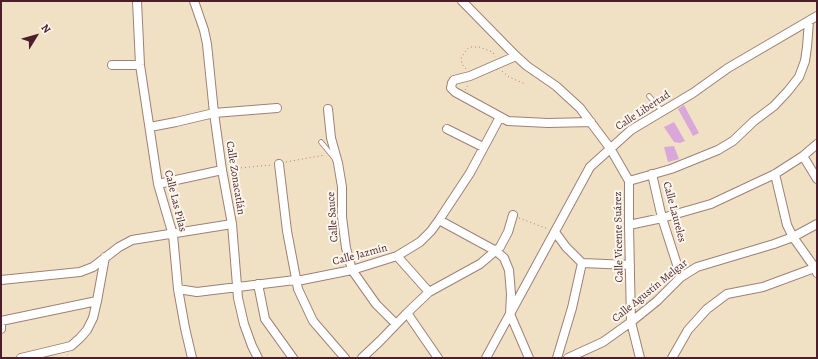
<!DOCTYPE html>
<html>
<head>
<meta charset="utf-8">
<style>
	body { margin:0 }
	#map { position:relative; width:818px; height:359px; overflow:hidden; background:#f1e1c4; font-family:Alegreya,serif }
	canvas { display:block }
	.frame { position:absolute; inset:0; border:2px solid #4a1f2b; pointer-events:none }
	.north { position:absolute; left:16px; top:16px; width:40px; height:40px; -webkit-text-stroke:3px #fbf7ec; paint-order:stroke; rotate:53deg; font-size:11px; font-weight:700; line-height:16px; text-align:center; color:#4a1f2b }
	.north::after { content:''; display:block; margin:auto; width:14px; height:18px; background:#4a1f2b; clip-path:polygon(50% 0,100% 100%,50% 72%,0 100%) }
</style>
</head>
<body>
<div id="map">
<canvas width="818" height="359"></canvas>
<div class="frame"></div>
<div class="north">N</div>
</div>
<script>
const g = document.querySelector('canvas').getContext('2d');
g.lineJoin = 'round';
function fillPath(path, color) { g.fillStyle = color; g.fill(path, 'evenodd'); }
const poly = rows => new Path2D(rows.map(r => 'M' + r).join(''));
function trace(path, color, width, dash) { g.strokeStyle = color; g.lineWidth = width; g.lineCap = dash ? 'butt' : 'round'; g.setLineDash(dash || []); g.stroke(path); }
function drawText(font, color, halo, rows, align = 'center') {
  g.font = font + ' Alegreya,serif'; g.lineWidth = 4; g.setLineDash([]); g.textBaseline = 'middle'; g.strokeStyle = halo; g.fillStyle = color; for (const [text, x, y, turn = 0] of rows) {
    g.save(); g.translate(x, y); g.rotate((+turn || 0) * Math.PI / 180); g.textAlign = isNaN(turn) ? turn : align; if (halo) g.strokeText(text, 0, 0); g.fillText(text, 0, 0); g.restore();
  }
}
fillPath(poly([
	[684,105,699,133,693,136,678,109],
	[674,122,685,141,680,143,674,142,664,127],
	[674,146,679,159,668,162,664,147]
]), '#d9a7d9');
const service = poly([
	[649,96,662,111],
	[321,142,335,159]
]);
const minor = poly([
	[137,1,140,65,158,184,173,235,178,289,185,328,192,358],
	[194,1,204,30,207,44,214,113,222,170,232,224,238,298,244,324,252,346,258,358],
	[462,1,516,56,527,66,556,86,580,108,610,148,629,181,629,225,631,322,640,358],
	[516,56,470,76,454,80,452,83,451,88,455,92,508,121,548,123,591,122],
	[112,65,140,65],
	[328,109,331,138,338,163,342,187,342,217,346,248,352,270,376,304,396,324],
	[150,127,176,122,214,113,277,108],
	[447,129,483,147],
	[803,156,817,179],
	[279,164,287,231,298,289,313,321,345,358],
	[652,174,662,218,681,277],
	[775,174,787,225,793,237,815,268,817,273],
	[629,181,671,169,718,150,733,141,754,121,774,106,788,91,799,77,805,61,807,47,809,21],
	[158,184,222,170],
	[439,220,496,251,504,258,509,270,511,294,510,314,529,358],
	[629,225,662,218,711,204,775,174,803,156,817,144],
	[555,232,566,247,582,263],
	[397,256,429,292],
	[582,263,630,265],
	[1,280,80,272,93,267,119,247,132,240,232,224],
	[258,284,265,319,293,358],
	[178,289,197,292,295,280,302,280,352,270,397,256,420,242,431,231,439,220,470,173,500,117],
	[407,313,438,358],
	[1,329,1,321,97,301],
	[21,358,71,346,80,338,87,330,93,318,97,301,105,257],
	[362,358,380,341,407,313,429,292,480,264,500,247,508,232,513,215],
	[486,358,590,167,631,130,693,93,728,68,817,16],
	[557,358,572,308,582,263],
	[568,358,603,342,631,322,657,301,681,277,697,267,774,244,793,237,817,224],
	[672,358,688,330,707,309,727,294,763,287,817,267]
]);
trace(service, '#9e8078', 5.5);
trace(minor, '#9e8078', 10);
trace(poly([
	[466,69,462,64,461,58,469,47,479,47,493,52,495,57],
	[502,71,509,77,525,84],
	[465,90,469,84],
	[286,162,325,155],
	[229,169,271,165],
	[519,218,548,229],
	[66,358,68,354]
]), '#9e8078', 1, [1, 3]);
trace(service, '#fff', 4);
trace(minor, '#fff', 8);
drawText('11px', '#4a1f2b', '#fbf7ec', [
	["Calle Libertad",643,111,-33],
	["Calle Zonacatlán",235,178,81],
	["Calle Las Pilas",175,201,76],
	["Calle Laureles",674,212,75],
	["Calle Sauce",333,217,-94],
	["Calle Vicente Suárez",619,237,-91],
	["Calle Jazmín",360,255,-15],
	["Calle Agustín Melgar",650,291,-39]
]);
</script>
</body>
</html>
